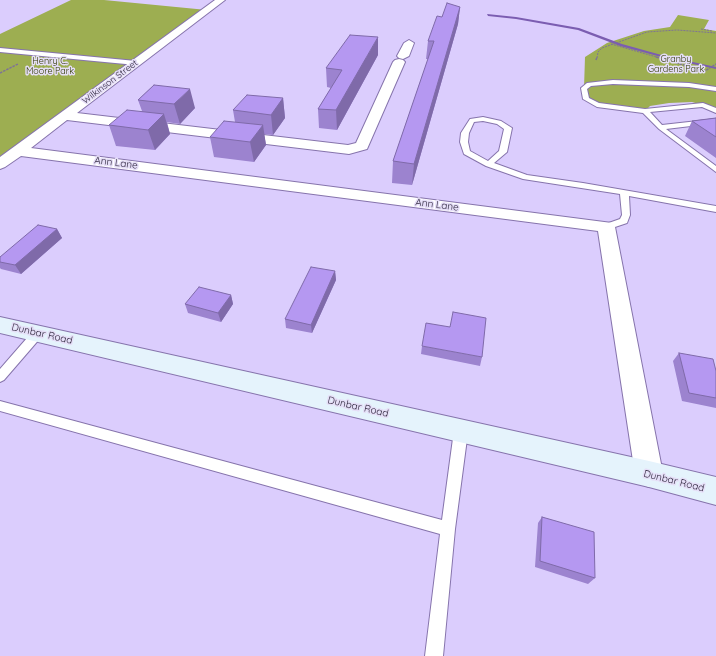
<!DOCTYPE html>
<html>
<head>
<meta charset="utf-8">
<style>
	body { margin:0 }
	canvas { display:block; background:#dbcdfd }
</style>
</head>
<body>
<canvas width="716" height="656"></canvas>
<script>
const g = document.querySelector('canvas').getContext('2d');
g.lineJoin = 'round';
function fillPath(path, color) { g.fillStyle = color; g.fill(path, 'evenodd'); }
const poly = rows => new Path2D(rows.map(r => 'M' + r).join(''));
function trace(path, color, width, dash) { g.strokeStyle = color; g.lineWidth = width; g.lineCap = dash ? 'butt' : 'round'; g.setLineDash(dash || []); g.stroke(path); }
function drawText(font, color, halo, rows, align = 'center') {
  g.font = font + ' Quicksand,sans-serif'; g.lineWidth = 3; g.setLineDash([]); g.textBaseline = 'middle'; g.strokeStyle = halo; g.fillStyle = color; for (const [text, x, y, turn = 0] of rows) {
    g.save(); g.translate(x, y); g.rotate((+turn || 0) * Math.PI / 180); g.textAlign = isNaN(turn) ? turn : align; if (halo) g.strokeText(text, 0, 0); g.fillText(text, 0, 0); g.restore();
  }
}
fillPath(poly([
	[71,0,104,0,207,10,0,164,0,34],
	[678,15,709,20,704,29,716,31,716,109,692,102,669,103,650,106,645,111,590,102,584,88,585,57,607,43,644,31,670,27]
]), '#9dae51');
fillPath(poly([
	[487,14,516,17,579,28,622,44,665,56,716,67,716,69,665,58,620,46,578,30,516,19,488,16,487,14]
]), '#7b5db1');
const lane = poly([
	[0,48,136,61,139,63,136,65,0,52,0,48],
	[613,80,689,83,716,87,716,91,689,87,613,84,591,86,587,89,589,98,599,103,645,109,703,103,716,108,716,113,702,107,650,112,662,125,716,119,716,123,666,129,716,166,716,172,659,129,643,113,597,107,583,99,581,88,587,83,613,80],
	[483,117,501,121,512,128,507,152,494,163,527,175,583,183,716,206,716,212,629,196,630,215,627,223,606,230,603,229,602,227,603,225,620,219,622,215,620,194,523,179,486,166,464,154,460,142,461,133,470,119,483,117],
	[483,121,497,124,504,129,499,151,488,161,470,151,468,142,469,133,474,122,483,121],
	[38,329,42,330,44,333,42,336,4,380,0,382,0,369,34,330,38,329],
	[0,401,442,520,454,431,456,427,461,425,466,427,468,431,455,529,443,656,425,656,440,534,0,411,0,401]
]);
const street = poly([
	[215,0,225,0,77,113,348,145,356,143,393,62,395,60,399,59,403,60,405,62,367,149,349,154,67,120,31,148,612,223,615,227,663,474,659,483,649,487,639,483,635,474,598,231,21,156,5,167,0,169,0,157,215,0],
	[409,40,414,43,409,56,403,59,399,58,397,56,404,43,409,40]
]);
const secondary = poly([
	[0,317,649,461,716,477,716,505,649,487,0,333,0,317]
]);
trace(lane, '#8674ac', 2);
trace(street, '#8674ac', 2);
trace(secondary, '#8674ac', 2);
trace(poly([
	[701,29,712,31],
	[611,44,660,58],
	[597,58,598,52,602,48,647,32,677,30,716,33]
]), '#7e7396', 1, [2, 1]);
trace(poly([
	[656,57,705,71,716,64],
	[596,60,597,57],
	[0,73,18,64]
]), '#7e7396', 1.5, [2.5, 1]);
fillPath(lane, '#fff');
fillPath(street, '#fff');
fillPath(secondary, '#e5f3fc');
fillPath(poly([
	[460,7,458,24,412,185,392,183,393,161,428,59,426,59,428,41,442,17],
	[378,55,337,130,319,128,318,109,331,88,327,87,326,68],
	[154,85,195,108,180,124,167,122,170,134,155,150,116,146,109,125,142,111,138,100],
	[283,98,285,118,273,135,264,134,266,145,254,162,214,157,210,137,235,122,233,110],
	[716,118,716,158,685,136,692,121],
	[57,229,62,238,21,274,1,269,0,268,0,257],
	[335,271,336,280,312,333,286,328,285,319],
	[231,295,233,304,221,322,188,313,185,304],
	[422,346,482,357,480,366,421,354],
	[679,353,716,371,716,408,682,401,673,361],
	[542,517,595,578,588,584,535,567,538,523]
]), '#9c83cf');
fillPath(poly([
	[460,7,458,24,412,185,414,164],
	[378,37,378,55,337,130,336,110],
	[190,89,195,108,180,124,174,104],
	[283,98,285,118,273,135,271,115],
	[164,114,170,134,155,150,148,130],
	[263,125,266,145,254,162,250,142],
	[57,229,62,238,21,274,15,265],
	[335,271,336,280,312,333,311,325],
	[231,295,233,304,221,322,218,313]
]), '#7f6aa9');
const building = poly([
	[447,3,460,7,414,164,393,161,434,41,428,41,437,16,442,17,447,3],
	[350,35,378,37,336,110,318,109,342,70,326,68,350,35],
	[154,85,190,89,174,104,138,100,154,85],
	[247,95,283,98,271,115,233,110,247,95],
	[127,110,164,114,148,130,109,125,127,110],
	[716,118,716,137,692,121,716,118],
	[224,121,263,125,250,142,210,137,224,121],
	[38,225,57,229,15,265,0,262,0,257,38,225],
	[311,267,335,271,311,325,285,319,311,267],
	[199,287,231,295,218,313,185,304,199,287],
	[453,312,486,318,482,357,422,346,426,323,450,327,453,312],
	[679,353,713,359,716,371,716,398,689,393,679,353],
	[542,517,594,532,595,578,540,561,542,517]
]);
fillPath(building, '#b598f1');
trace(building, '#7f6aa9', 1);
drawText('9px', '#303800', '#e5def7', [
	["Granby",676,59],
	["Gardens Park",676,69],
	["Henry C.",50,61],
	["Moore Park",50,71]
]);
drawText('9px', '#2d253c', '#e5def7', [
	["Wilkinson Street",110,82,-37]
]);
drawText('10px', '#2d253c', '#e5def7', [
	["Ann Lane",116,163,7],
	["Ann Lane",437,205,7],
	["Dunbar Road",42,334,13],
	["Dunbar Road",358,407,13],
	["Dunbar Road",674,481,14]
]);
</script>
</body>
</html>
